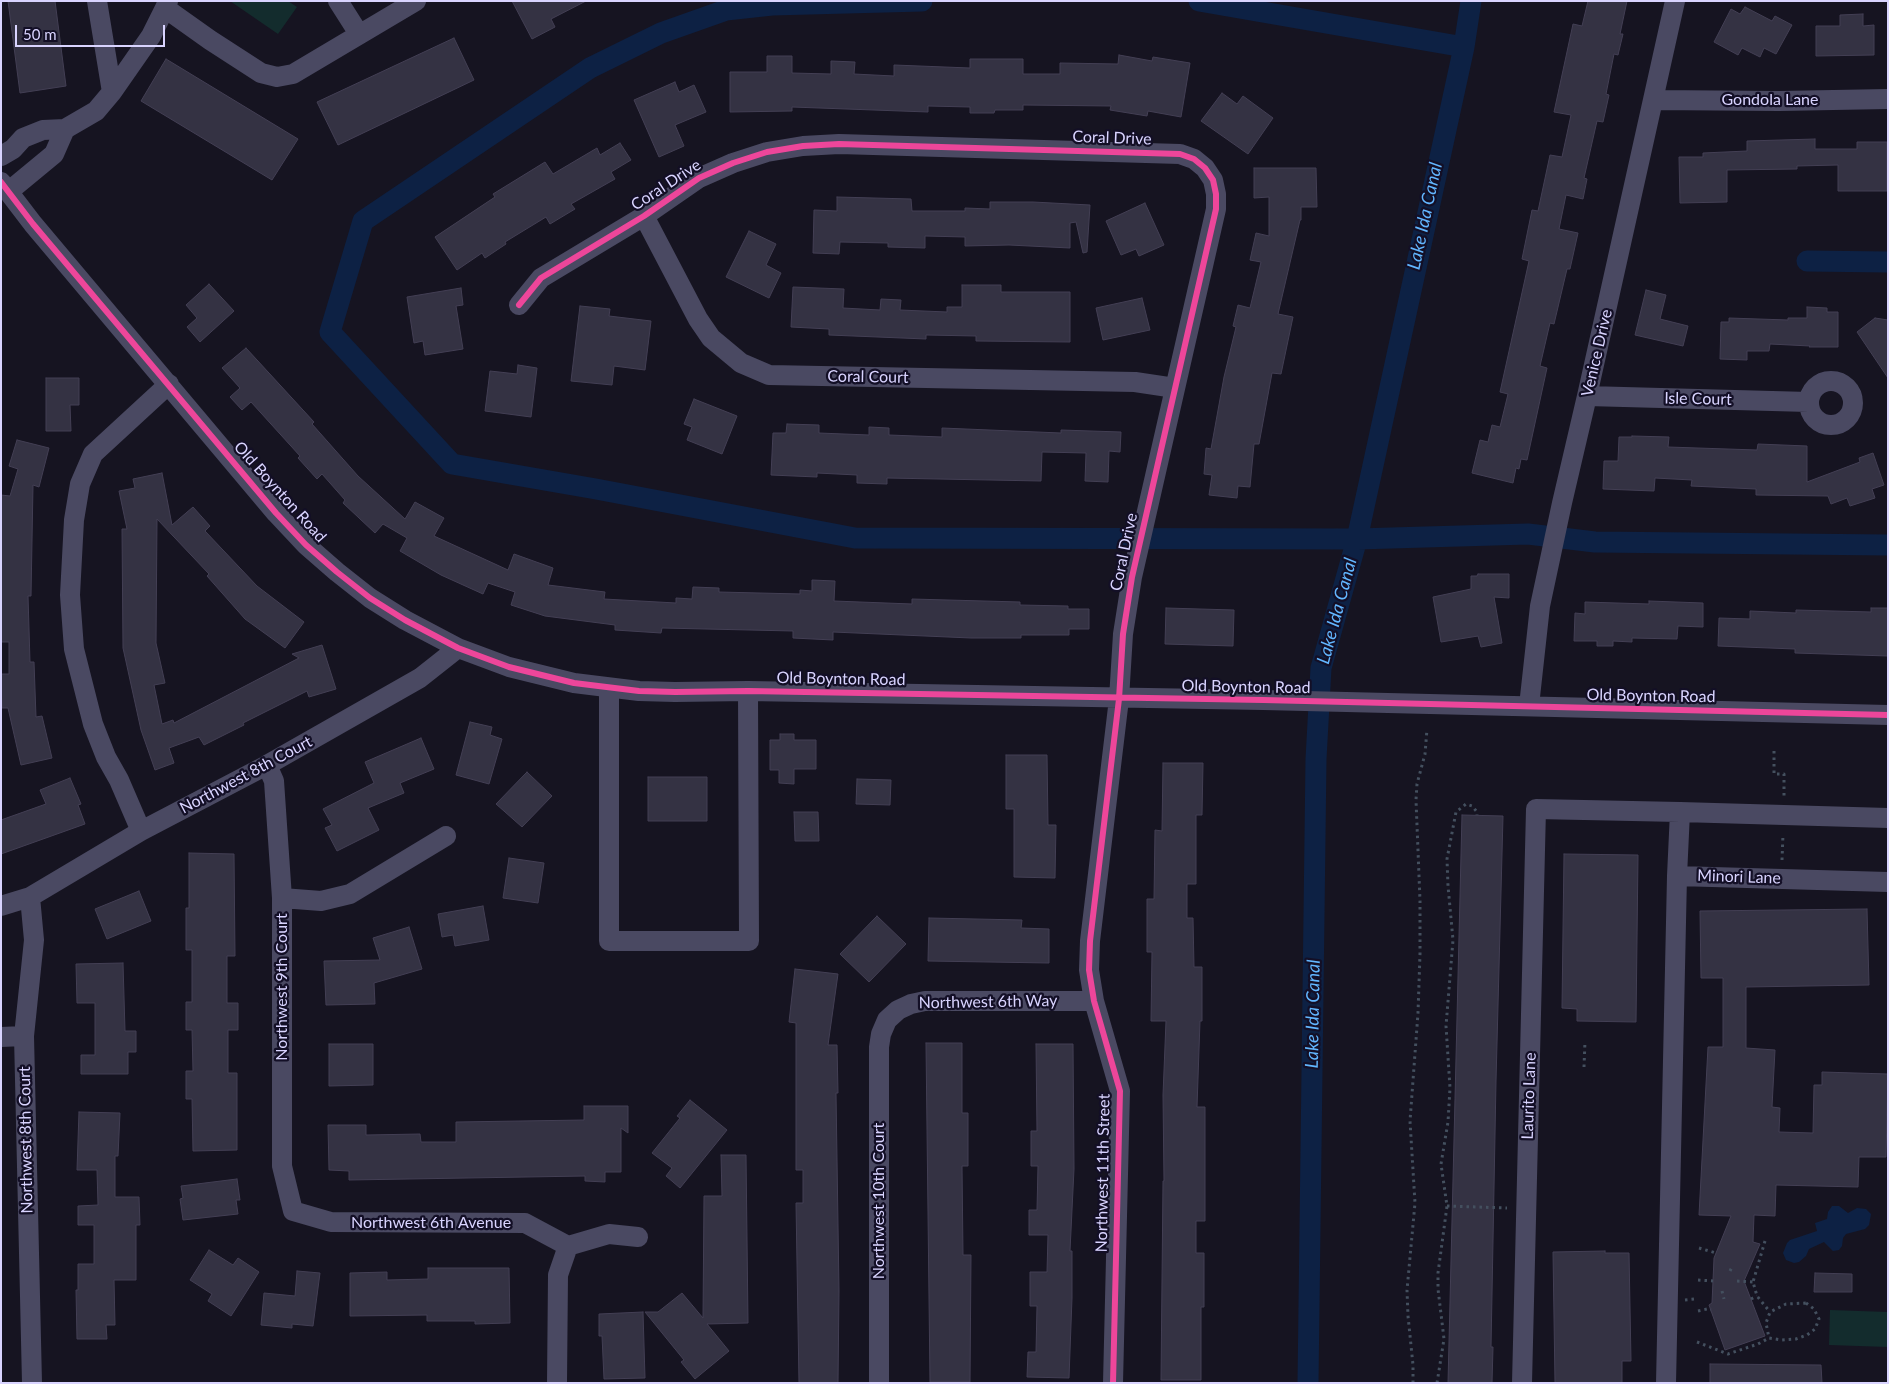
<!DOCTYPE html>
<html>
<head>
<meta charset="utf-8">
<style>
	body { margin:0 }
	#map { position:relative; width:1889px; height:1384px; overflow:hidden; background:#161421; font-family:Lato,sans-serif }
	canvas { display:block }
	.frame { position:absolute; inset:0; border:2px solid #d9d4ff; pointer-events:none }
	.scale { position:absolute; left:15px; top:25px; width:150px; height:22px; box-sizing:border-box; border:2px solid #d9d4ff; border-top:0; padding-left:6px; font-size:15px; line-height:18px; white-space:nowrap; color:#d9d4ff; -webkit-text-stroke:4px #130f26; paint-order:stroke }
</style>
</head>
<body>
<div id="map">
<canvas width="1889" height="1384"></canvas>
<div class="frame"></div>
<div class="scale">50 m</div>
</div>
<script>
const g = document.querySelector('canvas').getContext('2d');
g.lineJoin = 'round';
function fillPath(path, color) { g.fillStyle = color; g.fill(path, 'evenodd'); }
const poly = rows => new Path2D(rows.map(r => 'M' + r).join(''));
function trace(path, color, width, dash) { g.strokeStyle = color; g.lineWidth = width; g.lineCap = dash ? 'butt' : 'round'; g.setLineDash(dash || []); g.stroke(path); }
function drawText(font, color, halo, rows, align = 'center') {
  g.font = font + ' Lato,sans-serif'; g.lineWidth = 4.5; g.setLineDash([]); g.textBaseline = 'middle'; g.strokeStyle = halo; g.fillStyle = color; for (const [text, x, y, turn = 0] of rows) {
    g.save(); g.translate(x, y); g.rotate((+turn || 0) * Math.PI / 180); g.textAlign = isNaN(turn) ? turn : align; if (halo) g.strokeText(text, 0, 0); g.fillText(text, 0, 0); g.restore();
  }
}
fillPath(poly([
	[230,1,288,1,297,7,278,34],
	[1830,1310,1888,1312,1888,1347,1829,1345]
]), '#132c2d');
fillPath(poly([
	[1832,1206,1839,1206,1848,1213,1857,1208,1866,1209,1871,1214,1869,1225,1865,1229,1846,1234,1843,1238,1842,1246,1839,1250,1833,1251,1824,1242,1809,1249,1806,1256,1799,1262,1794,1263,1786,1260,1783,1253,1787,1243,1790,1240,1817,1231,1815,1223,1827,1219,1828,1212]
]), '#0d2144');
trace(poly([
	[922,1,772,5,726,10,661,33,590,68,363,221,330,332,452,464,596,489,855,538,1357,539,1528,534,1595,542,1888,545],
	[1199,1,1464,47],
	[1807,261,1888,262],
	[1308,1383,1316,759,1321,668,1357,539,1464,47,1471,1]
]), '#0d2144', 21);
const building = poly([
	[8,1,55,1,66,86,20,93,8,1],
	[512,1,586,1,551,19,555,27,532,39,512,1],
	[1588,1,1627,1,1620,34,1623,34,1618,55,1614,54,1606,94,1609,95,1603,122,1597,121,1584,178,1587,179,1583,199,1566,195,1559,229,1578,233,1570,269,1567,269,1554,324,1550,323,1540,366,1547,368,1527,460,1521,459,1519,469,1516,468,1513,483,1472,473,1480,440,1488,442,1492,425,1500,427,1508,394,1500,392,1529,261,1522,259,1532,210,1538,211,1550,155,1562,157,1571,115,1554,112,1573,24,1582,26,1588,1],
	[1745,7,1772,21,1775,16,1792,25,1776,54,1764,48,1760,57,1742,48,1738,55,1714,42,1731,9,1740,14,1745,7],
	[1863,14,1863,26,1874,25,1874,55,1816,56,1816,26,1840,26,1840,15,1863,14],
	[454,38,474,80,338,145,317,102,454,38],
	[1119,55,1152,61,1153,57,1190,63,1181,117,1148,111,1147,116,1110,110,1111,106,1023,105,1023,110,995,110,994,113,970,113,970,107,928,106,928,112,792,107,792,111,730,112,730,72,767,72,767,56,792,56,792,73,831,74,831,61,855,62,854,74,894,76,894,65,970,68,970,59,1023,59,1023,74,1060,74,1060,63,1118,64,1119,55],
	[166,59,298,139,272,180,141,101,166,59],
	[675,82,679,92,694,85,706,112,675,125,684,146,659,157,634,100,675,82],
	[1222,93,1237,104,1243,96,1273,118,1248,154,1201,121,1222,93],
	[1815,139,1815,149,1857,149,1857,142,1887,142,1887,191,1838,191,1838,165,1797,166,1797,169,1727,170,1727,202,1680,203,1679,157,1703,157,1703,153,1747,151,1747,141,1815,139],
	[620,143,631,160,611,172,615,179,571,204,575,209,550,224,546,217,505,242,506,244,485,258,482,253,457,270,435,237,495,197,493,194,545,162,553,174,597,148,600,155,620,143],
	[1254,168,1316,168,1317,207,1301,207,1301,220,1300,220,1278,314,1293,317,1281,374,1272,373,1259,444,1254,444,1250,487,1238,486,1237,498,1209,495,1212,475,1204,474,1206,448,1211,449,1224,377,1236,327,1233,326,1238,305,1250,308,1261,262,1250,260,1256,233,1269,236,1269,197,1254,198,1254,168],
	[837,197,911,199,912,211,965,211,965,208,990,209,990,202,1033,202,1090,205,1087,252,1083,253,1076,222,1070,223,1070,248,1009,245,965,246,965,237,925,236,925,248,888,247,888,243,840,242,839,254,813,253,814,210,837,211,837,197],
	[1145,203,1164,245,1139,256,1136,249,1121,255,1106,221,1145,203],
	[749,231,776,244,766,265,781,273,769,298,726,277,749,231],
	[209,284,234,311,200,342,187,327,197,318,186,305,209,284],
	[962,285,1001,285,1001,292,1070,292,1070,342,976,341,976,336,926,335,926,339,829,335,829,329,791,327,793,287,844,289,843,308,880,310,881,299,901,300,900,310,947,312,947,307,962,307,962,285],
	[461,288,463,305,456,306,463,349,425,355,423,341,414,343,407,297,461,288],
	[1646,290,1666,295,1660,319,1688,326,1683,346,1635,335,1646,290],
	[1142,298,1150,330,1103,340,1096,308,1142,298],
	[580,306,610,309,609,316,651,321,645,370,614,366,612,385,571,381,580,306],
	[1807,307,1827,308,1827,312,1838,312,1838,347,1809,347,1810,346,1770,344,1769,351,1747,351,1747,360,1720,359,1721,322,1729,322,1729,318,1788,320,1788,318,1807,318,1807,307],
	[1875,318,1888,320,1888,378,1857,332,1875,318],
	[246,348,314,422,312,424,358,476,405,519,415,502,444,518,434,536,508,570,514,554,553,568,548,585,605,592,604,599,676,603,676,598,692,599,693,587,719,588,719,592,800,594,800,590,812,591,812,580,835,581,834,601,912,604,912,599,1020,602,1020,605,1068,606,1068,609,1089,609,1089,629,1069,629,1069,635,1021,635,1021,638,971,638,833,632,833,640,793,638,793,631,662,628,661,633,615,630,615,625,545,616,511,605,515,592,488,583,483,594,441,575,400,551,407,538,383,524,375,533,343,503,345,500,322,474,317,479,298,458,300,456,251,402,242,410,230,397,240,388,222,368,246,348],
	[518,365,537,368,531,417,485,411,490,371,517,374,518,365],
	[46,378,79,378,79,405,70,405,71,431,46,431,46,378],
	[694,399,737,416,722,454,687,440,692,427,684,424,694,399],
	[787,424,819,425,819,433,869,435,869,427,889,428,889,435,942,437,942,428,1061,433,1061,430,1121,432,1120,452,1109,451,1108,482,1085,481,1086,453,1042,452,1041,481,887,478,887,484,857,483,857,475,817,473,817,477,771,475,773,433,786,433,787,424],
	[1632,436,1669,437,1668,447,1757,450,1758,444,1807,446,1807,482,1860,462,1859,458,1873,453,1884,485,1872,489,1875,498,1850,506,1847,498,1831,504,1828,496,1756,495,1756,489,1691,486,1692,480,1655,478,1654,491,1603,489,1604,461,1618,461,1619,437,1632,437,1632,436],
	[17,440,49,448,39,487,33,485,31,596,28,596,30,662,34,662,36,717,42,716,52,758,21,765,8,708,2,708,1,684,1,674,9,674,9,642,1,642,1,495,10,496,18,469,9,466,17,440],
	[162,473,172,525,193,507,210,526,205,531,257,586,304,622,285,648,245,619,207,576,209,574,157,519,156,643,165,683,154,685,162,724,173,720,174,723,299,658,292,654,322,645,336,689,309,697,307,691,243,723,244,725,204,745,199,737,169,748,174,763,155,770,141,730,123,648,122,529,127,529,119,491,135,488,133,479,162,473],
	[1478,574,1509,574,1509,598,1494,597,1502,643,1481,647,1478,636,1441,642,1433,597,1471,589,1471,576,1477,576,1478,574],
	[1649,601,1703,603,1703,627,1678,626,1677,639,1632,638,1632,642,1613,641,1613,646,1597,646,1597,641,1574,641,1575,613,1585,614,1585,602,1649,604,1649,601],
	[1166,608,1234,610,1233,646,1165,644,1166,608],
	[1871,608,1888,608,1888,656,1795,653,1795,649,1718,646,1719,618,1750,619,1750,611,1796,613,1796,610,1871,612,1871,608],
	[470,722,492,727,490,735,502,739,489,784,456,775,470,722],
	[780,734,794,734,794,740,816,740,816,769,794,769,794,784,779,783,779,770,770,770,770,740,780,740,780,734],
	[421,738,434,769,400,783,404,793,368,808,379,830,337,851,325,828,332,825,323,809,374,783,365,762,421,738],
	[1006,755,1047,755,1048,825,1056,825,1055,878,1014,877,1014,809,1006,809,1006,755],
	[1163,763,1203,763,1202,815,1196,815,1196,884,1187,884,1187,918,1193,918,1194,967,1202,967,1202,1021,1200,1021,1197,1107,1205,1107,1205,1221,1196,1221,1196,1253,1204,1253,1204,1307,1201,1307,1201,1380,1161,1380,1163,1181,1164,1181,1163,1095,1166,1021,1151,1021,1152,952,1147,952,1147,899,1154,899,1155,830,1162,831,1163,763],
	[527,772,552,796,522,827,496,804,527,772],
	[648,777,707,777,707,821,648,821,648,777],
	[70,778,81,804,78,805,85,824,1,854,1,820,46,804,40,790,70,778],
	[857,779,891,780,890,805,856,804,857,779],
	[794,812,818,812,819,841,795,841,794,812],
	[1462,815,1503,816,1496,1081,1491,1347,1493,1347,1492,1383,1448,1383,1462,815],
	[189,853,234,854,235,956,227,956,227,1003,238,1003,238,1030,228,1030,228,1073,237,1073,237,1150,193,1151,192,1099,186,1099,186,1071,193,1071,192,1030,186,1030,186,1002,192,1002,192,950,186,950,186,908,189,908,189,853],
	[1564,854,1638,855,1636,1022,1577,1021,1577,1009,1562,1008,1564,854],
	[509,858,544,863,538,903,503,898,509,858],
	[139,891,151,921,107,939,95,909,139,891],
	[483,906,489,940,455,946,453,935,442,937,438,914,483,906],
	[1867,909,1869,985,1746,987,1746,1048,1775,1050,1772,1107,1780,1108,1779,1132,1813,1133,1814,1085,1822,1085,1822,1072,1888,1074,1886,1157,1859,1157,1858,1187,1776,1185,1775,1216,1754,1215,1753,1242,1760,1244,1744,1281,1765,1336,1725,1350,1709,1305,1712,1303,1714,1258,1731,1216,1699,1215,1708,1047,1723,1047,1723,978,1701,978,1700,911,1867,909],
	[877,916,906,944,869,982,840,954,877,916],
	[929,918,1022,920,1021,928,1049,929,1049,963,928,961,929,918],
	[409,927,422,969,374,983,375,1004,326,1005,324,961,380,960,373,938,409,927],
	[123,963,125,1031,136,1031,136,1052,128,1052,128,1074,81,1074,81,1055,95,1055,95,1003,77,1003,76,964,123,963],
	[795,969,838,974,828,1045,837,1045,838,1093,836,1093,839,1291,838,1383,799,1383,796,1203,803,1203,803,1170,796,1170,796,1023,789,1022,795,969],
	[926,1043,962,1043,962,1113,968,1113,968,1166,962,1166,963,1255,971,1255,970,1382,930,1382,926,1043],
	[329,1044,373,1044,373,1085,329,1086,329,1044],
	[1036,1044,1073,1044,1074,1169,1070,1251,1072,1251,1072,1298,1069,1378,1027,1377,1028,1352,1036,1352,1037,1306,1030,1306,1030,1272,1047,1272,1048,1235,1029,1235,1029,1210,1037,1210,1038,1166,1031,1166,1031,1131,1037,1131,1036,1044],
	[690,1100,727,1130,680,1188,666,1176,672,1168,652,1153,680,1118,677,1116,690,1100],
	[584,1106,628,1106,628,1133,621,1128,621,1172,605,1172,605,1182,585,1181,585,1176,349,1180,349,1171,329,1170,328,1125,366,1125,366,1135,420,1134,421,1142,456,1142,456,1122,584,1120,584,1106],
	[79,1112,120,1113,118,1156,115,1156,115,1197,139,1197,140,1225,136,1225,136,1280,114,1280,115,1325,106,1325,107,1339,77,1339,76,1290,78,1290,78,1264,94,1264,94,1225,78,1225,78,1206,98,1205,97,1170,77,1170,79,1112],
	[721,1155,746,1155,748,1323,707,1324,729,1351,695,1379,681,1362,684,1360,645,1312,658,1312,682,1293,703,1318,704,1196,722,1196,721,1155],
	[237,1179,240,1200,236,1200,238,1214,183,1220,180,1199,183,1198,181,1186,237,1179],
	[209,1250,233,1265,238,1258,259,1272,231,1316,208,1301,212,1294,190,1280,209,1250],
	[1605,1251,1605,1253,1629,1253,1631,1361,1622,1361,1622,1383,1555,1383,1553,1252,1605,1251],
	[428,1268,509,1268,510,1323,475,1324,475,1321,427,1321,427,1315,350,1316,350,1273,387,1272,387,1280,428,1279,428,1268],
	[297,1271,320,1273,313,1326,292,1324,292,1328,261,1325,264,1293,295,1296,297,1271],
	[1815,1273,1852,1274,1852,1292,1814,1292,1815,1273],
	[643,1312,645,1378,604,1379,602,1336,599,1336,599,1314,643,1312],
	[1710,1364,1821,1365,1822,1383,1710,1383,1710,1364]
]);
fillPath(building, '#343243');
trace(building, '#433f54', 1);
trace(poly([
	[1774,751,1774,774,1784,774,1784,796],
	[1782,860,1783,834],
	[1584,1067,1585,1041],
	[1447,1206,1507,1208],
	[1765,1241,1753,1282,1757,1296,1770,1312],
	[1699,1248,1716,1253],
	[1730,1271,1732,1267],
	[1698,1280,1713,1281],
	[1737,1281,1753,1282],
	[1722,1291,1724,1299],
	[1751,1299,1757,1296],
	[1685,1300,1695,1299],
	[1806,1303,1814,1309,1819,1319,1815,1329,1807,1335,1796,1339,1782,1340,1769,1338,1766,1323,1770,1312,1786,1304,1806,1303],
	[1698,1311,1707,1309,1711,1310],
	[1697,1342,1728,1354,1758,1344,1769,1338],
	[1413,1383,1413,1365,1408,1316,1407,1290,1415,1203,1410,1121,1418,1013,1420,954,1420,901,1416,800,1417,784,1425,754,1427,729],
	[1437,1383,1444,1339,1438,1289,1438,1273,1447,1206,1441,1164,1448,1122,1450,1088,1446,1026,1453,940,1448,886,1447,859,1456,812,1466,804,1472,806,1477,812,1477,815]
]), '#44505f', 3, [2.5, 4]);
trace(poly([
	[168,1,165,8,210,40,261,73,277,77,293,74,416,1],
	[338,1,359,34],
	[112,92,151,36,165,8],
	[1653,100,1779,101,1888,99],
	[1,156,13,149,23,138,43,130,65,129,96,111,112,92,97,1],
	[1,182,33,224,276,513,306,545,337,572,370,598,405,620,458,648,509,667,574,683,639,691,675,692,748,691,1263,700,1888,715],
	[8,192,54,154,65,129],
	[644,216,698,319,711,338,741,363,769,375,1135,382,1175,388],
	[519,305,541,278,644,216,699,178,733,163,767,152,803,146,839,144,1180,154,1194,159,1205,168,1213,180,1216,194,1216,209,1132,577,1123,634,1119,699,1090,941,1089,970,1094,1001,1120,1091,1113,1383],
	'1809 403a22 22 0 1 1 44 0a22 22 0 1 1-44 0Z',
	[1587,396,1809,402],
	[609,688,609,941,749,941,748,691],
	[1529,706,1540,606,1562,503,1587,396,1675,1],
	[267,765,274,781,282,898,282,1166,293,1211,331,1222,525,1223,568,1246],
	[1680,812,1888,818],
	[141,831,119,780,106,757,93,724,74,649,70,595,74,520,80,484,93,454,169,384],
	[30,897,34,940,24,1036,32,1383],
	[282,898,321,901,350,894,446,836],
	[1,906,30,897,141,831,267,765,420,678,458,648],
	[1,1037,24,1036],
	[568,1246,609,1234,638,1237],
	[557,1383,558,1275,568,1246],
	[879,1383,879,1047,881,1034,887,1020,898,1010,911,1004,925,1001,1094,1001],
	[1522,1383,1536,809,1680,812,1677,876,1888,882],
	[1666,1383,1677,876]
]), '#4a4962', 20);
trace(poly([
	[1,182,33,224,276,513,306,545,337,572,370,598,405,620,458,648,509,667,574,683,639,691,675,692,748,691,1263,700,1888,715],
	[519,305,541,278,644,216,699,178,733,163,767,152,803,146,839,144,1180,154,1194,159,1205,168,1213,180,1216,194,1216,209,1132,577,1123,634,1119,699,1090,941,1089,970,1094,1001,1120,1091,1113,1383]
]), '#ed469a', 6);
drawText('16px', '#d9d4ff', '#130f26', [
	["Gondola Lane",1770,100],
	["Coral Drive",1112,138,2],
	["Coral Drive",666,185,-33],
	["Venice Drive",1597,353,-77],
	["Coral Court",868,377,1],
	["Isle Court",1698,399,1],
	["Old Boynton Road",280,492,48],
	["Coral Drive",1124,552,-78],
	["Old Boynton Road",841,679,1],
	["Old Boynton Road",1246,687,1],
	["Old Boynton Road",1651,696,1],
	["Northwest 8th Court",246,775,-28],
	["Minori Lane",1739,877,2],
	["Northwest 9th Court",282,987,-90],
	["Northwest 6th Way",988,1002,-1],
	["Laurito Lane",1529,1096,-88],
	["Northwest 8th Court",26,1140,-91],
	["Northwest 11th Street",1103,1173,-89],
	["Northwest 10th Court",879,1201,-90],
	["Northwest 6th Avenue",431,1223]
]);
drawText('italic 18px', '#62b6ff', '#130f26', [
	["Lake Ida Canal",1425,216,-78],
	["Lake Ida Canal",1337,611,-75],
	["Lake Ida Canal",1313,1014,-89]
]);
</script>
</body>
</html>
